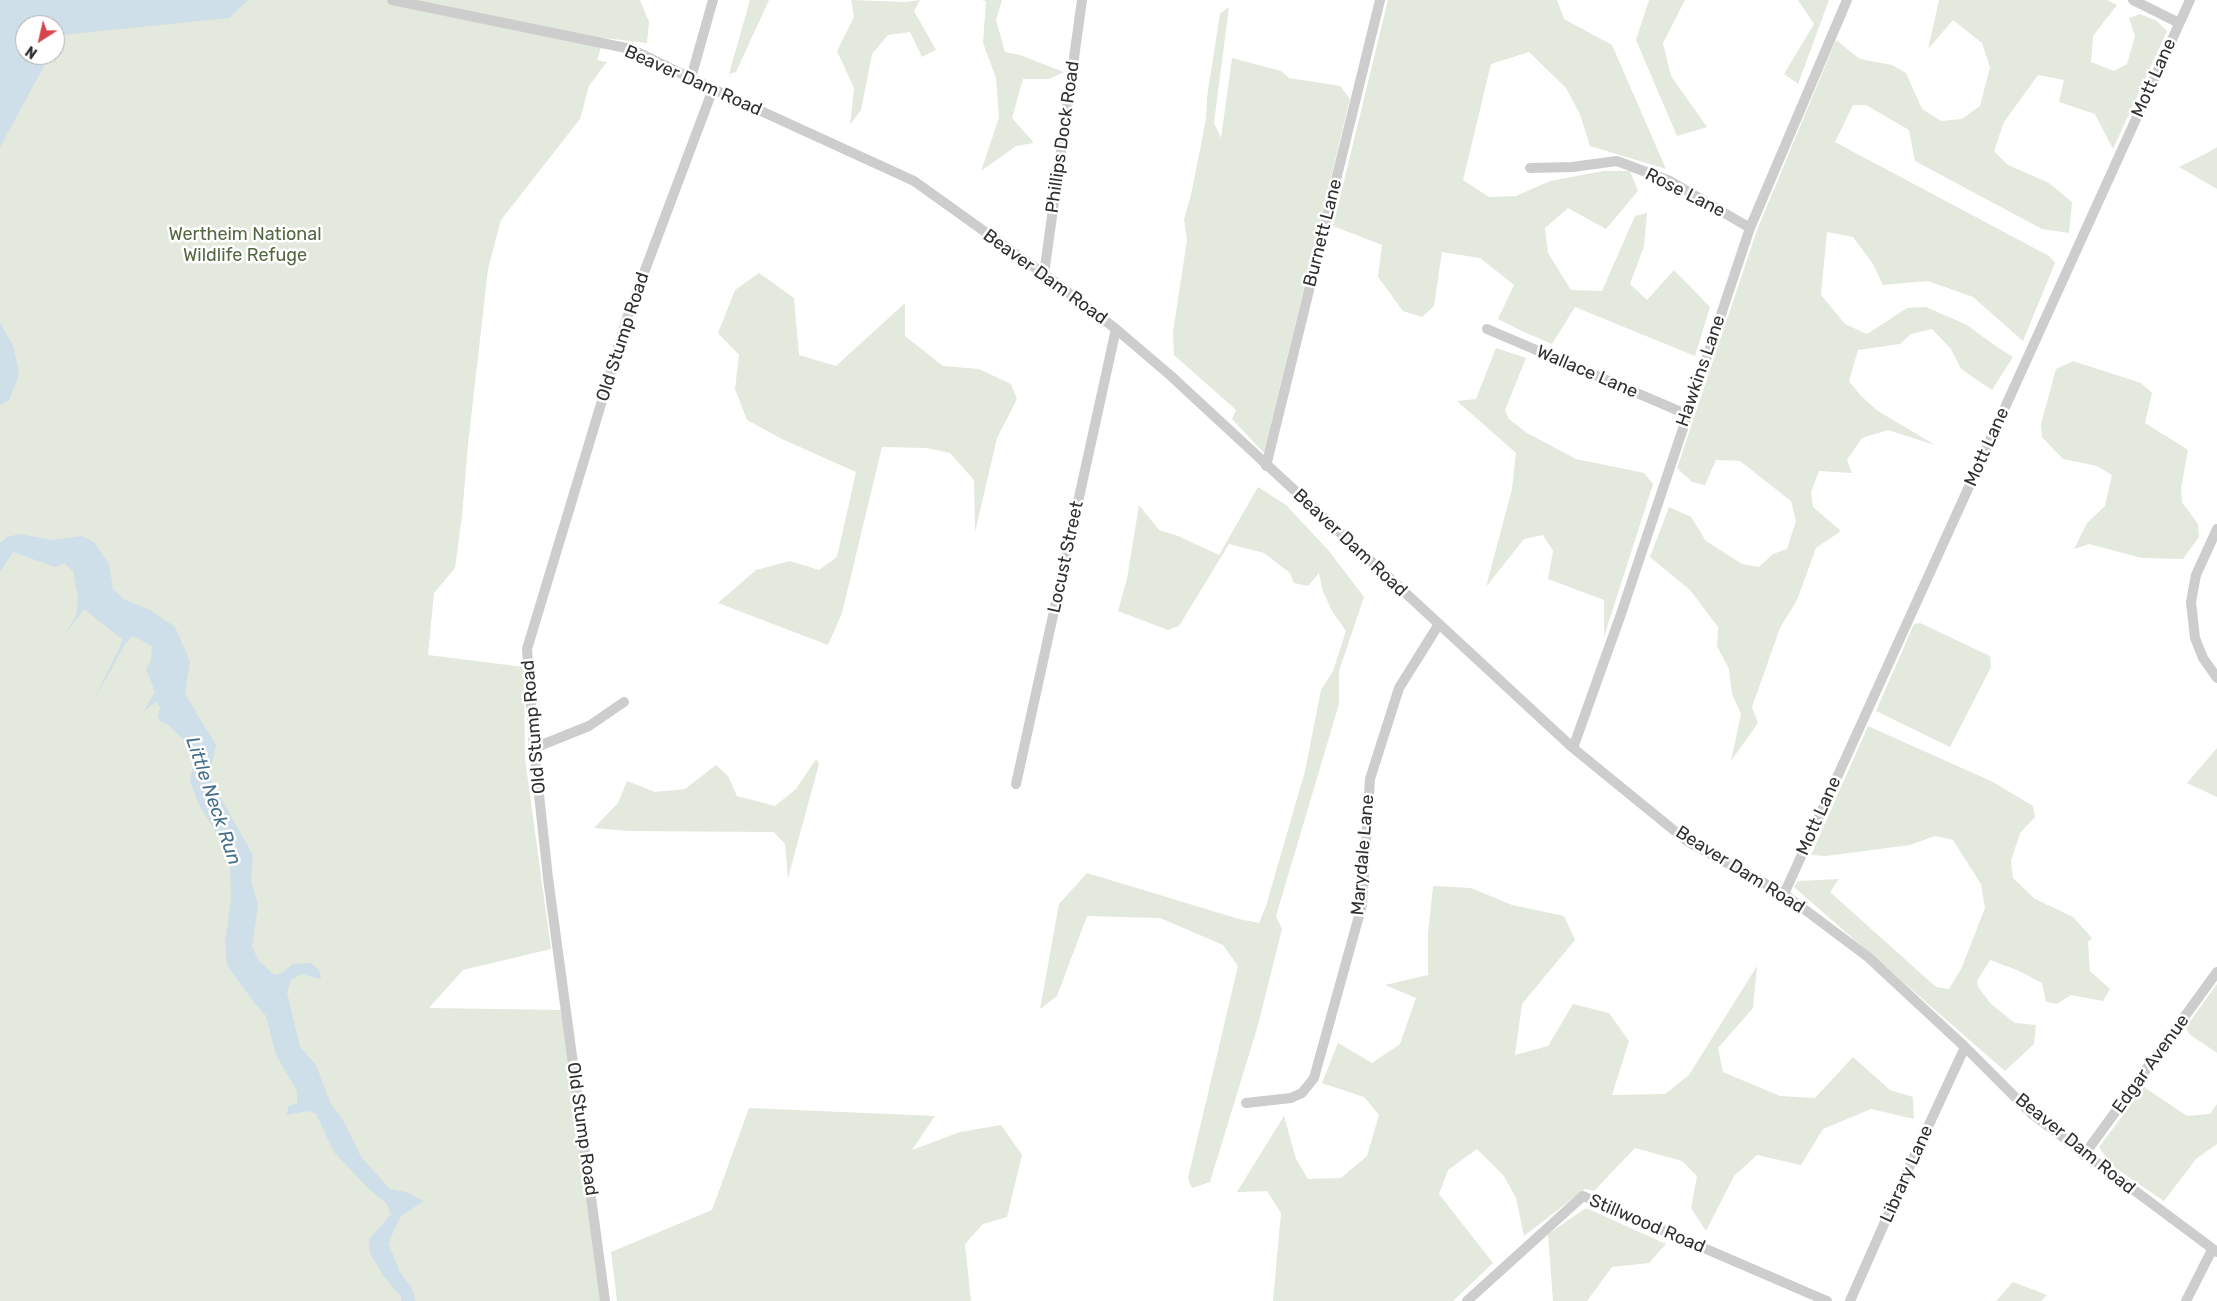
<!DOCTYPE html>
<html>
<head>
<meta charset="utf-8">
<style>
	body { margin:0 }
	#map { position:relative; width:2217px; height:1301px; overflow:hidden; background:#fff; font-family:Rubik,sans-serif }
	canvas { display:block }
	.north { position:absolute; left:15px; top:15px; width:50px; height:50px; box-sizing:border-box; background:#fff; border:1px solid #acacac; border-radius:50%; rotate:215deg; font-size:14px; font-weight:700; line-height:20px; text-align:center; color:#303030 }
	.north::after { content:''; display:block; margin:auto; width:18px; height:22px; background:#d5444f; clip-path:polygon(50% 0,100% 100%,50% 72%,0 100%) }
</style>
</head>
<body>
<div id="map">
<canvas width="2217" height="1301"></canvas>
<div class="north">N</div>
</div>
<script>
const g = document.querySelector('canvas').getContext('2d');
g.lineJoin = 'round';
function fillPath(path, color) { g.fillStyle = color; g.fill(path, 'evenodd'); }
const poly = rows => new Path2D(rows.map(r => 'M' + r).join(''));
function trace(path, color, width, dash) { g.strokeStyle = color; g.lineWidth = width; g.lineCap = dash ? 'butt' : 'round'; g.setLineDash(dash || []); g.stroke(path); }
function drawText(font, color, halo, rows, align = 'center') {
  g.font = font + ' Rubik,sans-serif'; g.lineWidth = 5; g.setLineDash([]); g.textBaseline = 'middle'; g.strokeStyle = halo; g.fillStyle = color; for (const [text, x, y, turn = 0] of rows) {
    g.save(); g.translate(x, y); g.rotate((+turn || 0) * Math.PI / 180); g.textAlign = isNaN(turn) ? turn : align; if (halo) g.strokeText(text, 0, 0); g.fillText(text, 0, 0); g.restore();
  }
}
fillPath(poly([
	[0,0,640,0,649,22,647,43,604,38,597,60,607,62,589,86,580,119,501,220,488,269,468,445,462,516,455,568,434,593,428,655,524,667,525,758,551,949,463,970,429,1008,561,1010,604,1301,0,1301],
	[25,25,55,25,55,55,25,55],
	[750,0,769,0,736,72,729,74],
	[851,0,905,2,920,0,914,11,936,50,922,57,910,32,888,35,872,54,861,110,850,125,854,88,837,51,854,17],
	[981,0,1002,0,996,20,1005,52,1020,55,1064,72,1049,79,1023,79,1012,118,1034,143,1016,146,981,171,999,118,996,78,983,43,986,1],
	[1388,0,1557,0,1564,19,1612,45,1666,169,1590,146,1580,114,1566,88,1529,52,1491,64,1463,180,1489,197,1516,196,1550,181,1603,171,1630,171,1638,191,1606,229,1568,208,1545,228,1548,253,1571,290,1602,291,1635,216,1647,213,1644,246,1630,284,1647,300,1674,270,1710,307,1695,356,1575,307,1552,344,1524,332,1498,319,1514,285,1480,258,1442,252,1434,306,1422,317,1403,311,1378,277,1382,245,1333,226],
	[1649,0,1685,0,1663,43,1671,76,1707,127,1677,136,1636,40],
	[1798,0,1829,0,1798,84,1784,74,1814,24],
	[1939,0,2107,0,2117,5,2093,36,2091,62,2114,71,2127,64,2135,36,2129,18,2140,14,2157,21,2167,31,2113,149,2095,114,2059,102,2064,80,2038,75,2004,122,1994,151,2008,165,2049,183,2072,202,2069,233,2042,229,1915,161,1909,130,1866,105,1853,105,1835,142,2049,256,2055,263,2023,341,1973,297,1928,281,1883,285,1873,264,1853,237,1827,232,1821,295,1845,324,1867,334,1907,308,1926,307,1967,325,1997,347,2013,357,1992,390,1961,369,1951,349,1932,329,1911,334,1900,344,1858,350,1849,381,1861,396,1878,411,1935,445,1888,430,1862,438,1847,460,1852,473,1819,471,1811,492,1813,507,1841,531,1816,548,1797,600,1780,628,1752,707,1758,723,1731,761,1741,714,1732,694,1729,669,1717,646,1718,627,1690,590,1650,557,1669,507,1691,517,1706,541,1742,564,1759,567,1773,554,1787,549,1796,521,1791,501,1740,461,1716,460,1705,485,1692,482,1677,468,1757,230,1836,40,1860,59,1892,65,1906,73,1922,109,1941,121,1962,119,1980,106,1990,67,1982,43,1953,20,1928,49],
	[1229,7,1214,123,1221,138,1232,58,1281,71,1289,78,1340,86,1350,99,1264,453,1232,419,1236,410,1174,355,1173,332,1187,240,1184,219,1191,195,1206,119,1207,97,1220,14],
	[2217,147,2217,189,2179,167,2209,152],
	[759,273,794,298,799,355,836,366,905,303,905,336,943,366,979,369,1011,384,1017,399,997,438,975,532,974,480,950,453,927,448,882,447,842,613,828,645,718,603,756,570,790,561,819,570,837,557,856,472,782,439,747,420,735,389,739,355,718,333,735,290],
	[1496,348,1526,358,1505,410,1509,419,1527,433,1576,459,1644,473,1653,484,1604,637,1604,600,1548,579,1553,551,1543,535,1524,539,1486,587,1512,489,1516,453,1457,401,1476,399],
	[2073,361,2141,383,2152,393,2145,423,2188,450,2181,489,2182,502,2198,524,2199,537,2183,559,2142,558,2089,544,2074,549,2087,523,2105,506,2112,475,2097,466,2063,459,2042,437,2041,424,2056,369],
	[1258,487,1286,505,1329,551,1364,597,1339,671,1339,704,1276,916,1282,929,1258,1025,1210,1182,1192,1188,1188,1178,1238,966,1223,945,1160,918,1087,916,1057,996,1040,1009,1059,904,1087,873,1239,919,1259,923,1266,906,1305,771,1321,690,1333,671,1346,631,1332,611,1322,589,1319,573,1308,586,1294,583,1290,573,1264,553,1229,544,1179,626,1168,630,1118,611,1127,579,1139,505,1159,530,1178,536,1219,555],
	[1920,623,1990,656,1991,667,1950,747,1876,711,1914,624],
	[1868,726,1993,782,2033,806,2035,817,2020,833,2011,861,2013,878,2035,899,2073,917,2092,938,2088,942,2090,971,2110,989,2103,1001,2071,995,2057,1004,2046,1002,2042,983,2017,970,1990,960,1977,981,1978,987,1991,1004,2015,1023,2036,1025,2034,1044,2005,1071,1794,887,1798,881,1839,879,1830,892,1936,987,1949,989,1962,967,1985,908,1981,884,1953,840,1935,836,1910,845,1826,856,1811,855],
	[2217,748,2217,797,2187,783],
	[816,759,819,764,788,878,785,844,774,832,629,831,594,828,618,803,627,781,655,792,685,789,716,765,728,776,737,796,775,806,796,789],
	[1433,886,1471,888,1512,905,1564,916,1575,940,1522,1004,1515,1055,1548,1046,1573,1004,1609,1013,1629,1041,1612,1095,1665,1094,1689,1075,1757,966,1753,1008,1718,1048,1723,1072,1780,1096,1815,1098,1853,1057,1890,1090,1913,1097,1914,1119,1871,1109,1823,1129,1801,1165,1757,1155,1734,1176,1706,1231,1691,1208,1697,1176,1682,1161,1635,1148,1594,1191,1585,1189,1524,1236,1516,1198,1504,1176,1477,1149,1448,1170,1439,1194,1493,1263,1453,1301,1273,1301,1281,1213,1267,1191,1237,1192,1284,1116,1296,1159,1308,1179,1341,1178,1367,1156,1379,1115,1364,1097,1322,1083,1338,1043,1372,1063,1400,1044,1416,998,1385,985,1428,975,1428,934],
	[2217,984,2217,1053,2189,1034,2186,1027],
	[2144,1087,2187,1116,2210,1114,2217,1104,2217,1144,2196,1159,2164,1201,2111,1165,2099,1147],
	[749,1108,935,1116,912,1150,960,1132,1001,1125,1022,1155,1007,1217,983,1224,965,1244,971,1301,617,1301,611,1252,712,1210],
	[1586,1208,1666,1244,1649,1263,1612,1267,1587,1301,1553,1301,1548,1234],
	[2013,1282,2047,1295,2041,1301,1996,1301]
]), '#e3e9dd');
fillPath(poly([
	[0,0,248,0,229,18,61,35,55,46,55,25,25,25,25,55,50,55,0,147],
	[0,322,14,348,19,375,9,400,0,405],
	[20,534,52,540,81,536,94,542,109,564,113,589,125,600,150,610,175,627,190,661,185,694,216,745,209,777,253,855,251,881,258,905,252,947,259,961,274,975,282,973,293,964,311,963,319,970,321,979,301,974,291,980,287,992,300,1047,316,1065,331,1104,342,1118,361,1157,390,1189,406,1192,424,1201,401,1216,388,1243,400,1272,412,1288,416,1301,401,1301,401,1297,382,1274,370,1253,369,1240,391,1214,387,1204,368,1188,334,1152,316,1114,308,1111,286,1115,289,1106,297,1103,297,1091,276,1055,266,1016,253,1001,227,965,225,941,231,899,230,864,225,847,198,803,190,781,193,765,184,740,167,724,161,722,158,717,160,707,156,702,144,711,155,692,146,669,151,660,152,646,133,636,126,642,92,704,123,640,84,609,63,637,76,616,78,597,73,571,64,563,55,567,13,552,0,572,0,543,7,537]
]), '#cedfe9');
trace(poly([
	[392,0,631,49,713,89,914,181,1044,274,1116,329,1171,376,1573,748,1687,841,1784,894,1868,957,1965,1047,2032,1114,2217,1252],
	[2133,0,2179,23],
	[691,78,713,0],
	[1530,168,1572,167,1617,161,1670,181,1750,228],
	[1044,274,1082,0],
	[1487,329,1686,414],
	[1266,466,1380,0],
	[2217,529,2196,575,2191,602,2195,638,2203,658,2217,678],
	[534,748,589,726,624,702],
	[1573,748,1621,614,1750,228,1847,0],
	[1016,784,1116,329],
	[1784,894,2190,0],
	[1246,1103,1291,1098,1302,1093,1314,1078,1362,905,1370,779,1399,688,1439,624],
	[2084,1155,2217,972],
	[605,1301,548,878,534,748,527,649,627,318,713,89],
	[1467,1301,1583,1196,1827,1301],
	[1850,1301,1907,1172,1965,1047],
	[2186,1301,2212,1250]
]), '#cdcdcd', 10);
drawText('18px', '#303030', '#fff', [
	["Mott Lane",2154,78,-66],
	["Beaver Dam Road",693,81,24],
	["Phillips Dock Road",1063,137,-82],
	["Rose Lane",1685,193,27],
	["Burnett Lane",1323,233,-76],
	["Beaver Dam Road",1045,277,36],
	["Old Stump Road",623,337,-72],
	["Hawkins Lane",1701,371,-71],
	["Wallace Lane",1587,372,23],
	["Mott Lane",1987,447,-66],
	["Beaver Dam Road",1350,543,43],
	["Locust Street",1066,557,-78],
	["Old Stump Road",534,727,-95],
	["Mott Lane",1819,816,-66],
	["Marydale Lane",1363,855,-85],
	["Beaver Dam Road",1740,870,32],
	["Edgar Avenue",2151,1064,-54],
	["Old Stump Road",582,1129,82],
	["Beaver Dam Road",2075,1144,39],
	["Library Lane",1907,1174,-66],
	["Stillwood Road",1647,1224,23]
]);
drawText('18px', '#536841', '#fff', [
	["Wertheim National",245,235],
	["Wildlife Refuge",245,256]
]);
drawText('italic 19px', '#45708b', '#fff', [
	["Little Neck Run",213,801,71]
]);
</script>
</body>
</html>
